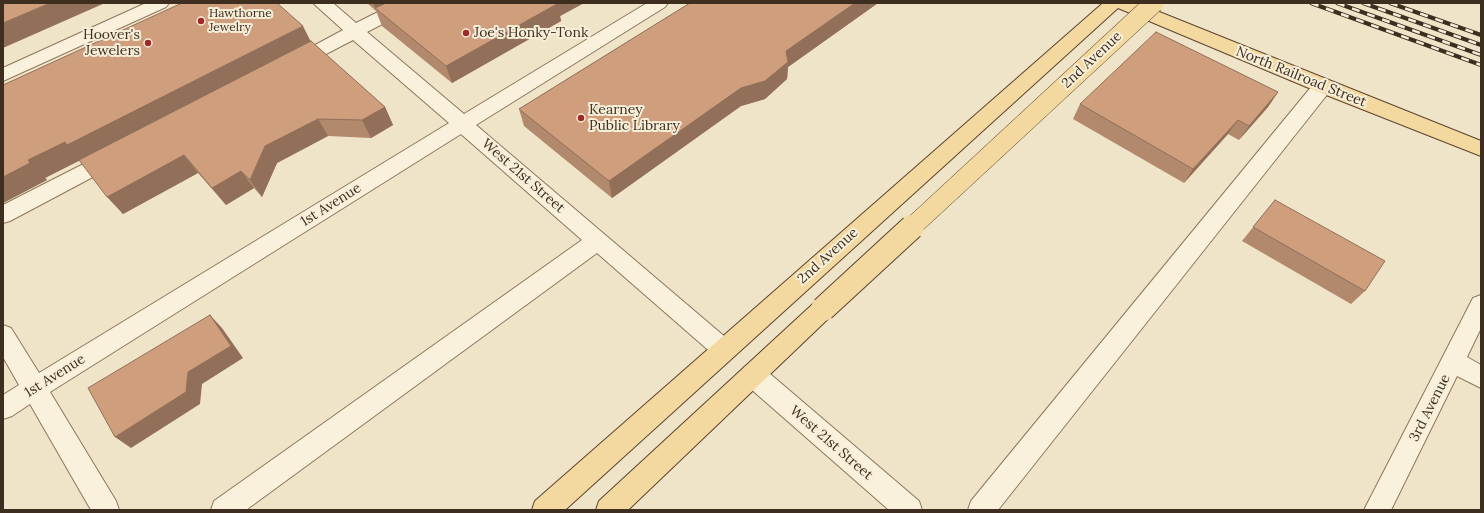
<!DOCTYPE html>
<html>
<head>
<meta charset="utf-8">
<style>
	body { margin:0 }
	#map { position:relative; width:1484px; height:513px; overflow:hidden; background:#f0e4c8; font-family:Lora,serif }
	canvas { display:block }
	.frame { position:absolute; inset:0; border:4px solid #3d2e20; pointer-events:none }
</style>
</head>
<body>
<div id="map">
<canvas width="1484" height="513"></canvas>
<div class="frame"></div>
</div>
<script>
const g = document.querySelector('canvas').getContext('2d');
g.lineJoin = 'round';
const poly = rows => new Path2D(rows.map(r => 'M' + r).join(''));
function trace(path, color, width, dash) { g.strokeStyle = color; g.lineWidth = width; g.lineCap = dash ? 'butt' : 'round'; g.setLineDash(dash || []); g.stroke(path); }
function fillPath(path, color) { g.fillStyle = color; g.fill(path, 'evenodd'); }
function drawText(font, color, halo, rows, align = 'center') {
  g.font = font + ' Lora,serif'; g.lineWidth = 4; g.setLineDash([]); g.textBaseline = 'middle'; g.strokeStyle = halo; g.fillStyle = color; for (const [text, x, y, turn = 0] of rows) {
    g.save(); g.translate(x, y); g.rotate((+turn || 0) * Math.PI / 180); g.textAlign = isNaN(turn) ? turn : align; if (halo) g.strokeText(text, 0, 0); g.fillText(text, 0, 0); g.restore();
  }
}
const minor = poly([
	[146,3,169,3,166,7,3,81,3,68,146,3],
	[313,3,333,3,356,23,396,3,418,3,415,7,367,32,464,114,647,3,668,3,665,7,476,125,731,342,735,349,731,356,723,359,715,356,597,253,246,510,211,510,214,501,582,240,461,134,50,392,116,501,119,510,91,510,30,404,12,416,3,419,3,395,19,385,3,357,3,325,11,328,39,373,449,123,353,40,301,67,295,69,289,67,286,63,289,59,343,30,313,3],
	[1323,80,1330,81,1332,86,1330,91,998,510,968,510,971,501,1316,81,1323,80],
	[114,150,121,152,124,157,121,162,10,221,3,223,3,205,107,152,114,150],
	[1481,295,1481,328,1467,357,1481,365,1481,388,1457,376,1391,510,1364,510,1473,298,1481,295],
	[753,364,762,367,919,501,922,510,889,510,744,383,741,375,744,367,753,364]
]);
const major = poly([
	[1103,3,1137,3,1481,141,1481,156,1316,91,1118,8,565,510,532,510,535,501,1103,3],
	[823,299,831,302,835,309,831,316,628,510,596,510,599,501,815,302,823,299]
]);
trace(minor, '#8d765c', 2);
trace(major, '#5b4430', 2);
fillPath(minor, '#faf1dc');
fillPath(major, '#f3d9a0');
const rail = poly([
	[1311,3,1481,65],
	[1337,3,1481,55],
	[1363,3,1481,45],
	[1390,3,1481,35]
]);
trace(rail, '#3d2e20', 4);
trace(rail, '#f7eed8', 2.5, [8]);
const majorBridgeFar1 = poly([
	[911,228,1154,3]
]);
const majorBridge = poly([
	[823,309,912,227]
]);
trace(majorBridgeFar1, '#5b4430', 20, []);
trace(majorBridge, '#5b4430', 26, []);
trace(majorBridgeFar1, '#f3d9a0', 19);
trace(majorBridge, '#f3d9a0', 24);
fillPath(poly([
	[367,3,584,3,560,16,561,21,452,83,382,26,376,11],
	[690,3,878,3,788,67,787,79,765,99,741,106,612,198,524,126,519,109],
	[311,41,385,107,393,125,371,138,328,136,277,163,262,197,254,188,226,205,198,173,123,214,81,159,45,178,47,180,3,203,3,85],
	[1278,92,1268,107,1239,140,1228,134,1184,183,1073,119,1080,104],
	[1275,200,1365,291,1351,304,1242,241]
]), '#b2896c');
fillPath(poly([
	[50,3,105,3,3,48,3,23],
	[373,3,393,3,376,9],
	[553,3,584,3,560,16,561,21,452,83,446,66],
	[855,3,878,3,788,67,787,79,765,99,741,106,612,198,609,181,786,51],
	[303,26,312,44,45,178,47,180,3,203,3,177,28,160],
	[1278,92,1268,107,1239,140,1249,126],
	[385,107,393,125,371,138,362,120],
	[318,119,328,136,277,163,262,197,250,180,265,146],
	[1238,120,1228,134,1184,183,1193,169],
	[184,155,198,173,123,214,107,197],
	[241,171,254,188,226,205,212,188],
	[210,315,222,328,243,358,202,384,200,404,131,448,115,437,188,372]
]), '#916f58');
const building = poly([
	[3,3,50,3,3,23,3,3],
	[182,3,277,3,303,26,67,145,65,142,28,160,30,163,3,177,3,85,182,3],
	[386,3,556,3,557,4,446,66,375,8,386,3],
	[690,3,855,3,786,51,788,62,765,81,741,88,609,181,519,109,690,3],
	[1156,32,1278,92,1249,126,1238,120,1193,169,1080,104,1156,32],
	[311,41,385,107,362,120,318,119,265,146,250,180,241,171,212,188,184,155,107,197,79,160,311,41],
	[1275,200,1385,261,1365,291,1253,227,1275,200],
	[210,315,231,346,188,372,186,392,115,437,88,388,210,315]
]);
fillPath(building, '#cf9f7d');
trace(building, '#916f58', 1);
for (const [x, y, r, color] of [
	[201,21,4,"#9e2a2b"],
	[466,33,4,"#9e2a2b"],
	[148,43,4,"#9e2a2b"],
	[581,118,4,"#9e2a2b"]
]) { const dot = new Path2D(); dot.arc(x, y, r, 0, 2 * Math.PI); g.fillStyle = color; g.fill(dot); trace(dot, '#f7eed8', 1.5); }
drawText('12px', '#3d2e20', '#f7eed8', [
	["Hawthorne",209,14],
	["Jewelry",209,28]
], 'left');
drawText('14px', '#3d2e20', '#f7eed8', [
	["Joe's Honky-Tonk",474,33],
	["Hoover's",140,35,"right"],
	["Jewelers",140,51,"right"],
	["Kearney",589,110],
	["Public Library",589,126]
], 'left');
drawText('14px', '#3d2e20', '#f7eed8', [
	["2nd Avenue",1092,60,-43],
	["North Railroad Street",1301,77,22],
	["West 21st Street",523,176,41],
	["1st Avenue",331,205,-32],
	["2nd Avenue",828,256,-42],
	["1st Avenue",55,376,-32],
	["3rd Avenue",1430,408,-63],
	["West 21st Street",831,443,41]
]);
</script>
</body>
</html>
